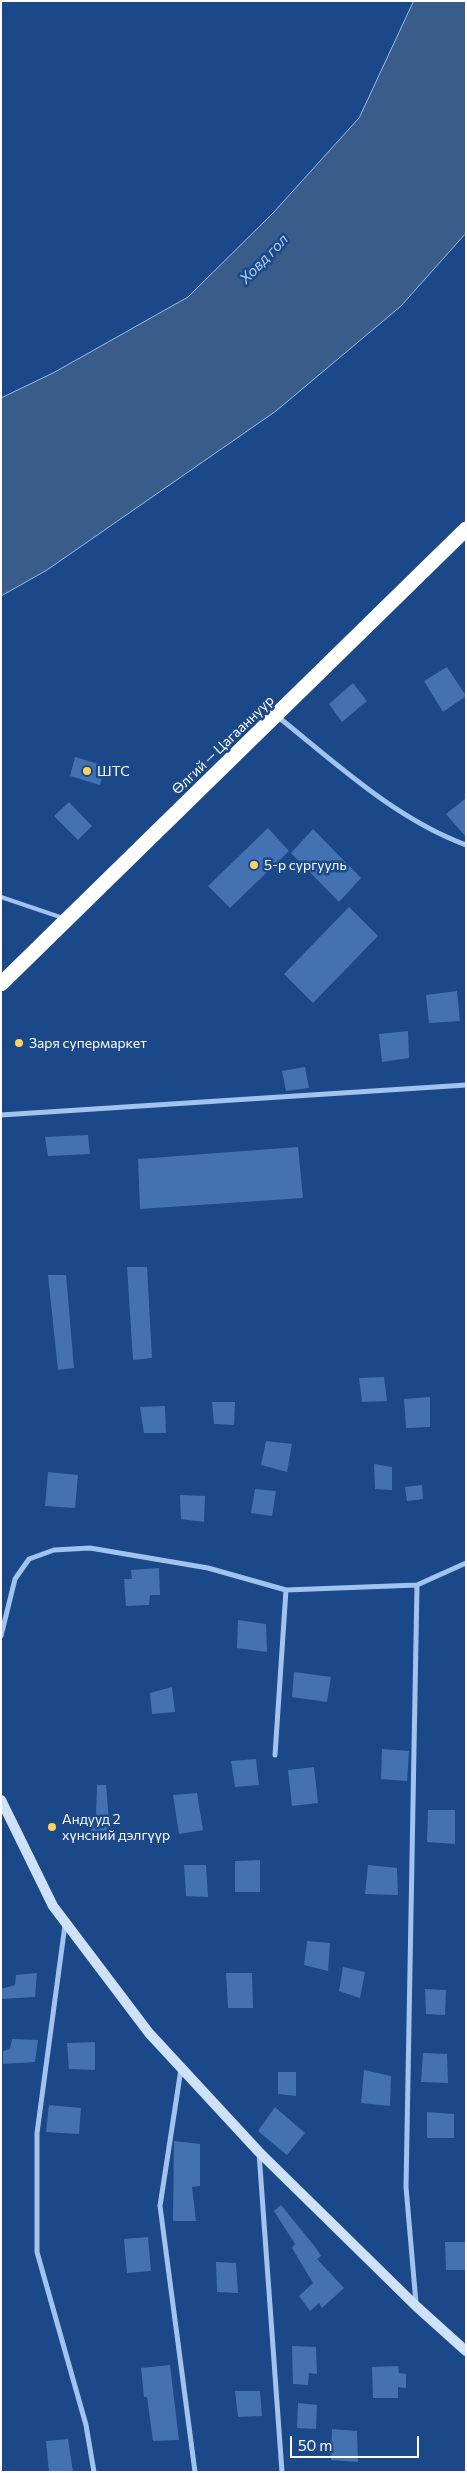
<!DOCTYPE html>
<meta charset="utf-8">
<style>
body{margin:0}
#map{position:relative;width:467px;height:2473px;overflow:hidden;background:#1a4888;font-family:Commissioner,sans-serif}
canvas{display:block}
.frame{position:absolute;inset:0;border:2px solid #fff;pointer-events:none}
.scale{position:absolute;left:290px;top:2436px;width:129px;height:22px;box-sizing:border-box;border:2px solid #fff;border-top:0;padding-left:6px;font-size:15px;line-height:18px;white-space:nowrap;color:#fff;-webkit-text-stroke:4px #1a4888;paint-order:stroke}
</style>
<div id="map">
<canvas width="467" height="2473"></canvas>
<div class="frame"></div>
<div class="scale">50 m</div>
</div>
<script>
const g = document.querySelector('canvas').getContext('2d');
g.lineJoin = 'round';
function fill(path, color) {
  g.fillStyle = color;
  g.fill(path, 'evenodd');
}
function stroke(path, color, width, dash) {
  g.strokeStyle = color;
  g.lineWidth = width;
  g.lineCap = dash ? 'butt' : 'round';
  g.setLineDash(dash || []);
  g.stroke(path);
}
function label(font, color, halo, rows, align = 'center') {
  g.font = font + ' Commissioner,sans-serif';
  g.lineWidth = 5;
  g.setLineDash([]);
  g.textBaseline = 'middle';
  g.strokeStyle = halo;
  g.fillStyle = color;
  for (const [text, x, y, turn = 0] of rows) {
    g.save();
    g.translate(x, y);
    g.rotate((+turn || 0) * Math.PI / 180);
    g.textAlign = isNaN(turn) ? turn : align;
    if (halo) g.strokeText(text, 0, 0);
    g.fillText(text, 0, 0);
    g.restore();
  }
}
const water = new Path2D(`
 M414 1H466V233L401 306 276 411 47 570 1 596V398L53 373 188 297 273 213 359 118Z`);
fill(water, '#3a5c8b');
stroke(water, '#95bdef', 1);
fill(new Path2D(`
 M447 667 466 696 443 712 424 681Z
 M353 683 367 701 342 722 329 704Z
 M75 757 105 766 100 785 70 776Z
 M466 798V837L446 814Z
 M69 802 92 826 78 840 54 816Z
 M268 828 289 851 230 908 208 886Z
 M313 829 361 878 339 902 291 853Z
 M349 907 378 936 313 1003 284 974Z
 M457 991 460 1021 429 1023 426 995Z
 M408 1031 409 1058 382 1062 379 1034Z
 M305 1067 309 1088 286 1091 282 1071Z
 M88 1135 90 1154 48 1156 45 1137Z
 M298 1147 303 1198 140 1209 138 1159Z
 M127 1267H147L152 1358 133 1360Z
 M48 1275H66L74 1368 58 1370Z
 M384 1377 387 1401 362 1402 359 1378Z
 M430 1397V1427L406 1428 404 1399Z
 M212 1402H235L234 1425 214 1424Z
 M165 1406 166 1433H144L140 1407Z
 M266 1441 292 1444 287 1472 261 1465Z
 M374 1464 392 1467V1490L375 1489Z
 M48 1472 78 1475 75 1508 45 1506Z
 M422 1485 423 1499 407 1501 405 1487Z
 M255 1489 276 1491 272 1516 251 1513Z
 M180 1495 205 1496 204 1522 181 1519Z
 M159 1568 160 1595H150L149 1605 126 1606 124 1579H132L131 1570Z
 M238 1620 266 1624 267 1652 237 1648Z
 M294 1672 331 1677 327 1702 292 1697Z
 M172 1687 175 1712 152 1714 150 1693Z
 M382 1749 409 1751 407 1781 381 1779Z
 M256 1759 259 1785 235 1787 231 1761Z
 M314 1767 318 1803 292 1806 288 1770Z
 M97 1785H106L110 1833 91 1832 90 1818 96 1817Z
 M197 1793 203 1830 179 1834 173 1795Z
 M428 1810H455V1844L427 1842Z
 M260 1860V1892H235V1861Z
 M184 1865H206L208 1897 186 1896Z
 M368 1865 397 1868 398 1895 365 1894Z
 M307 1941 330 1943 328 1971 304 1965Z
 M343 1967 365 1972 360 1998 339 1991Z
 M37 1973 35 1997 1 1999V1989L15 1985 16 1975Z
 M226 1973H252L253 2008H228Z
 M425 1989 446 1990 445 2015 426 2014Z
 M12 2039 38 2040 35 2062 3 2064V2051L10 2049Z
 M95 2042V2070L69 2069 67 2043Z
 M423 2053 447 2054 448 2083 421 2082Z
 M364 2070 391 2076 390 2106 361 2103Z
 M278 2072H296V2096L278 2094Z
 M49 2105 81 2108 79 2134 46 2132Z
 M275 2107 305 2133 287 2155 258 2131Z
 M427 2112 454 2114V2138H427Z
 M174 2141 200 2144V2186L192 2187 196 2221H173Z
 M281 2205 316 2248 321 2256 317 2259 344 2288 322 2308 319 2303 310 2311 299 2296 313 2283 292 2248 295 2244 274 2211Z
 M148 2237 151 2271 127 2273 124 2239Z
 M445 2242H466V2270H446Z
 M216 2262 236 2263 238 2293 217 2292Z
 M292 2346 316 2347 317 2374 309 2373 308 2385 293 2384Z
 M170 2365 179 2440 153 2441 147 2397H144L141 2368Z
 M398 2366 399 2373 406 2374V2388L398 2387V2398H373L372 2367Z
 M235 2391H260L262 2416 238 2417Z
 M298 2403 317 2405 316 2429 297 2428Z
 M332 2429 357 2431 358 2462 331 2460Z
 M68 2439 73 2472H49L46 2441Z`), '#4372b2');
stroke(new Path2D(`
 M1 897 63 918`), '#a2c3ed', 4);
stroke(new Path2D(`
 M277 716C337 764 394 818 466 845
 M1 1115 466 1085
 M1 1636 15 1579 29 1559 54 1550 90 1548 208 1568 286 1590 417 1585 466 1563
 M275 1755 286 1590
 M65 1925 37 2133V2252L86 2425 94 2472
 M181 2069 160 2206 195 2472
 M259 2153 282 2472
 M416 2303 406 2187 417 1585`), '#a2c3ed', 5);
stroke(new Path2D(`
 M1 1800 53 1906 149 2033 259 2152 416 2306 466 2351`), '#cfe1f9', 10);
stroke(new Path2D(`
 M1 984 466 529`), '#fff', 15);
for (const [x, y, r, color] of [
 [87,771,5,"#ffd35e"],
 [254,865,5,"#ffd35e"],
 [19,1043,5,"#ffd35e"],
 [52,1827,5,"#ffd35e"]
]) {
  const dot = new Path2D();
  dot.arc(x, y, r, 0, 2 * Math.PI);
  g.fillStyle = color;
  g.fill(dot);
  stroke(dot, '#1a4888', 2);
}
label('14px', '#fff', '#1a4888', [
 ["Өлгий — Цагааннуур",223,745,-44]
]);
label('14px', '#fff', '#1a4888', [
 ["ШТС",97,771],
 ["5-р сургууль",264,865],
 ["Заря супермаркет",29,1043],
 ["Андууд 2",62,1819],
 ["хүнсний дэлгүүр",62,1835]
], 'left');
label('italic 15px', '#aecdf4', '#1a4888', [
 ["Ховд гол",264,259,-46]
]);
</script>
